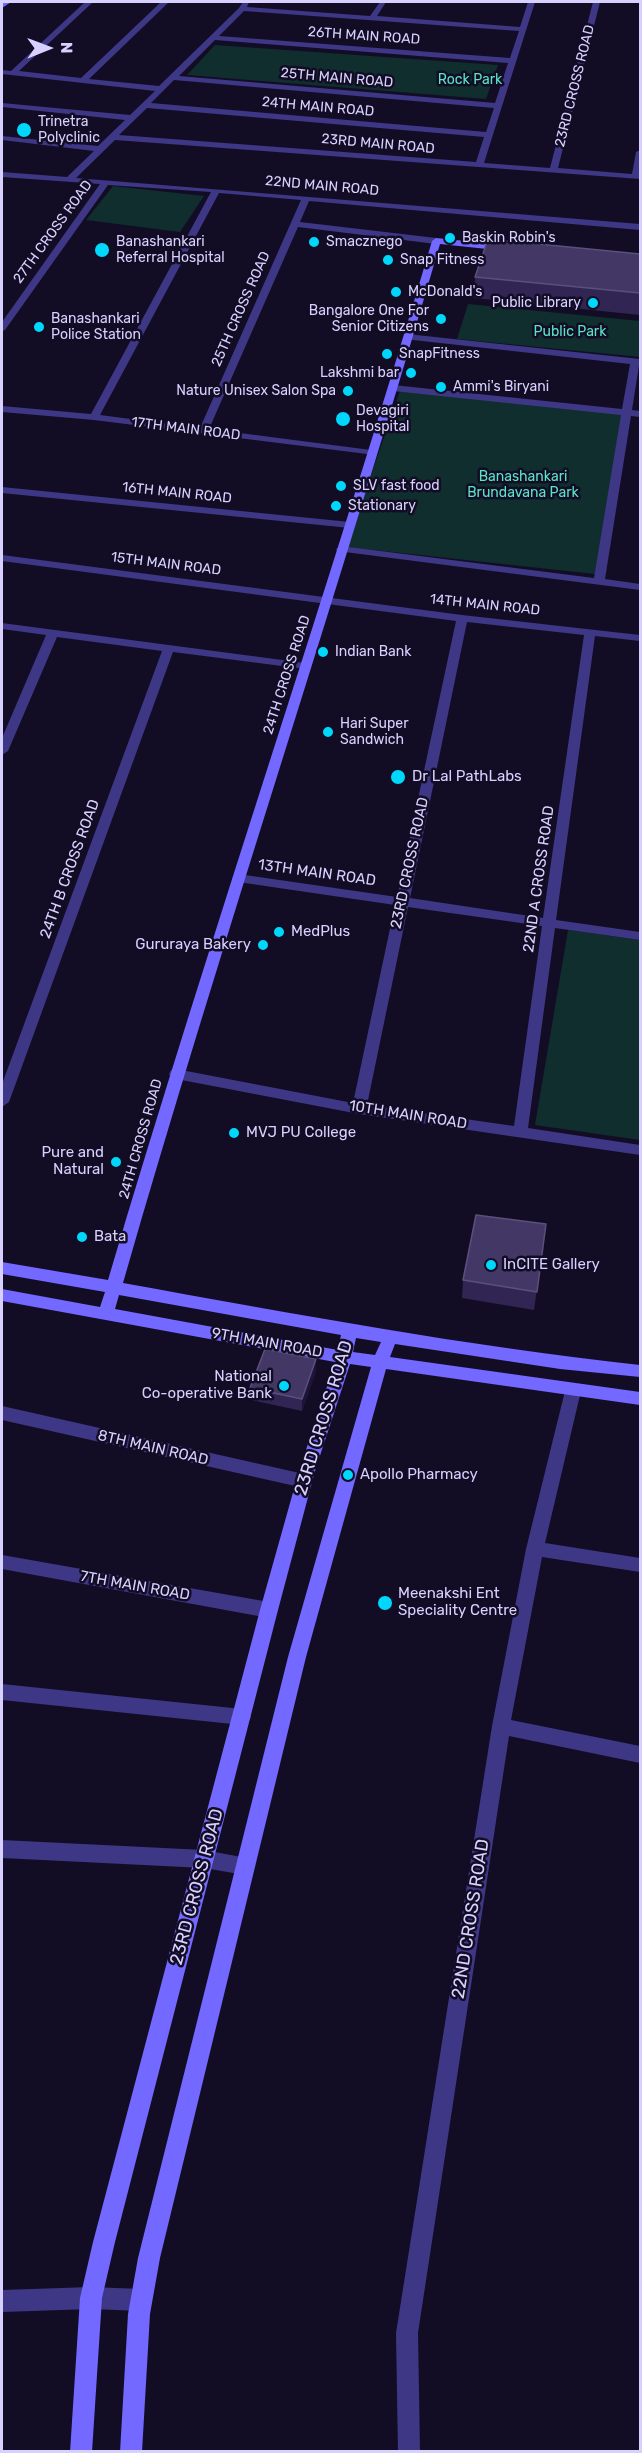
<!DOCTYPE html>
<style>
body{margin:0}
#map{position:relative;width:642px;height:2453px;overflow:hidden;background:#120d24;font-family:Rubik,sans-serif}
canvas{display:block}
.frame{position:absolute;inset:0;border:3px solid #d8d1ff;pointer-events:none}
.north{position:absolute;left:18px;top:18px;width:60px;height:60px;-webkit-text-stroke:4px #120d24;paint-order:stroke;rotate:89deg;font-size:16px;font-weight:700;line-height:24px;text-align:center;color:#d8d1ff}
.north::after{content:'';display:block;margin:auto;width:21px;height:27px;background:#d8d1ff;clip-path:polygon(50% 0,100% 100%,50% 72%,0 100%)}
</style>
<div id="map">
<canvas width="642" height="2453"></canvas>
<div class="frame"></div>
<div class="north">N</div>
</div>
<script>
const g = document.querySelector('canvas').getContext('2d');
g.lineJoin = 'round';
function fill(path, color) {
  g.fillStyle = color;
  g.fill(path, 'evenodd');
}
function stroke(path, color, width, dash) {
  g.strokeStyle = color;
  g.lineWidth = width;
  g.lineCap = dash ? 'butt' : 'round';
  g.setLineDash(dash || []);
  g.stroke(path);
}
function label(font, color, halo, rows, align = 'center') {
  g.font = font + ' Rubik,sans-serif';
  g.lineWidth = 5;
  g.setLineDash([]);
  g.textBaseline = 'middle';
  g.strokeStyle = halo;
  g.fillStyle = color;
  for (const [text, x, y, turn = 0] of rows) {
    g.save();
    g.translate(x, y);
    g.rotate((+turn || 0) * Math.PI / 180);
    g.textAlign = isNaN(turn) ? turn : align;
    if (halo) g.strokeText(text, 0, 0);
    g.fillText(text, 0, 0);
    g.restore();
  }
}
fill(new Path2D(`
 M215 45 498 65 486 99 187 75Z
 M113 186 204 196 180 232 86 220Z
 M468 304 640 321V357L457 339Z
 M400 391 626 413 595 574 346 547Z
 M568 930 640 940V1140L535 1125Z`), '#102e2e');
fill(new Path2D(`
 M85 2H93L19 71 81 78 161 2H169L89 79 159 86 239 8 243 2H249L247 7 370 16 380 2H386L377 16 520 27 528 2H535L484 163 550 168 593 2H600L558 168 632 174 636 152 640 150V179L115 140 76 178 640 224V230L309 201 300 222 436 238 440 241 436 244 298 227 209 429 371 450 375 451V455L94 420 2 412V406L91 414 211 192 108 185 5 330 2 331V322L100 184 2 177V172L67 177 94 151 2 140V136L98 146 125 120 2 107V103L130 115 155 91 2 74V70L11 71ZM244 11 519 31 510 58 219 36ZM215 40 508 63 495 103 179 76ZM174 80 494 108 486 132 151 103ZM147 108 484 137 476 162 119 135ZM219 193 301 200 200 428 100 415Z
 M407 334 640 359 632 410 640 411V417L631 416 605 579 640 584V590L337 551 336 549 341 546 594 578 621 415 393 391 388 388 393 385 622 409 630 364 404 339V335Z
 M2 487 350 522 355 525 350 528 2 493Z
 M2 555 462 615 640 635V641L595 636 556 920 640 932V940L555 928 528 1128 640 1145V1155L359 1114 171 1078 169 1074 171 1070 176 1069 353 1103 395 905 238 882 232 878 238 874 397 897 456 621 2 561ZM467 622 584 635 543 918 410 898ZM408 907 542 926 514 1126 367 1105Z
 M2 623 305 663 311 666 305 669 173 652 9 1102 2 1107V1084L162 651 57 637 8 751 2 755V738L46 635 2 629Z
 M573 1384 579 1386 581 1391 545 1543 640 1558V1572L542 1557 511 1720 640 1746V1763L509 1736 418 2333 420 2452H398L396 2333 492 1726 526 1549 565 1391 567 1386Z
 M2 1406 304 1474 310 1476 312 1481 310 1486 304 1488 2 1420Z
 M2 1555 269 1602 275 1605 278 1610 275 1615 269 1618 2 1569Z
 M2 1684 242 1709 248 1711 251 1717 248 1723 242 1725 2 1700Z
 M2 1840 204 1850 252 1859 254 1866 252 1873 245 1875 204 1868 2 1858Z
 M91 2287 141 2289 149 2292 152 2300 149 2308 141 2311 91 2309 2 2312V2290Z`), '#3e3785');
fill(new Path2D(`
 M3 2H11L2 8Z
 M436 238 506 245 510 248 506 251 440 244C339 592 223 935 123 1283 295 1314 466 1346 640 1365V1377L560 1369 395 1344 390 1357 640 1392V1405L386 1369 306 1657 160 2258 150 2314 142 2452H120L128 2314 138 2258 288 1657 371 1367 350 1364 315 1471 278 1610 115 2242 102 2298 92 2452H70L80 2298 93 2242 260 1610 299 1471 335 1362 2 1301V1289L100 1307 105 1292 2 1274V1262L108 1280C211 932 329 589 432 241ZM119 1295 341 1335 338 1350 115 1309ZM356 1338 381 1342 375 1355 353 1352Z`), '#7368ff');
fill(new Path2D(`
 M640 254V315L474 298 475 277Z
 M546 1224 534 1310 462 1298 463 1280Z
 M316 1359V1371L302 1411 251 1400 250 1388Z`), '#312653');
fill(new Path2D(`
 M316 1359V1371L302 1411V1399Z`), '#1d1438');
const building = new Path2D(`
 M488 239 640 254V293L475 277Z
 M476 1215 546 1224 537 1292 463 1280Z
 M265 1349 316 1359 302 1399 250 1388Z`);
fill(building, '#433865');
stroke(building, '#5a507e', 1.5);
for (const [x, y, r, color] of [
 [24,130,8,"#00d7fc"],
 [450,238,6,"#00d7fc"],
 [314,242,6,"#00d7fc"],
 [102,250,8,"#00d7fc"],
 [388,260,6,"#00d7fc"],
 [396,292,6,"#00d7fc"],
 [593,303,6,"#00d7fc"],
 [441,319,6,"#00d7fc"],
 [39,327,6,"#00d7fc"],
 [387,354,6,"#00d7fc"],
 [411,373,6,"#00d7fc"],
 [441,387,6,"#00d7fc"],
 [348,391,6,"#00d7fc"],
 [343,419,8,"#00d7fc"],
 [341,486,6,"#00d7fc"],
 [336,506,6,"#00d7fc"],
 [323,652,6,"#00d7fc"],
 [328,732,6,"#00d7fc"],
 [398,777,8,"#00d7fc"],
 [279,932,6,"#00d7fc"],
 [263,945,6,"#00d7fc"],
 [234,1133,6,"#00d7fc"],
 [116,1162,6,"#00d7fc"],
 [82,1237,6,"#00d7fc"],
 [491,1265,6,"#00d7fc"],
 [284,1386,6,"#00d7fc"],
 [348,1475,6,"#00d7fc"],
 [385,1603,8,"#00d7fc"]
]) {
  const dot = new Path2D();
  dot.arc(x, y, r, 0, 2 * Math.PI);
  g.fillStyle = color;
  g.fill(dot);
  stroke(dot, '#120d24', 2);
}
label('14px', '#d8d1ff', '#120d24', [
 ["26TH MAIN ROAD",364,36,4],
 ["25TH MAIN ROAD",337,78,5],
 ["23RD CROSS ROAD",575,86,-76],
 ["24TH MAIN ROAD",318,107,5],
 ["23RD MAIN ROAD",378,144,5],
 ["22ND MAIN ROAD",322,186,5],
 ["27TH CROSS ROAD",53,232,-54],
 ["25TH CROSS ROAD",241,309,-66],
 ["17TH MAIN ROAD",186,429,7],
 ["16TH MAIN ROAD",177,493,6],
 ["15TH MAIN ROAD",166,564,7],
 ["14TH MAIN ROAD",485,605,6],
 ["24TH CROSS ROAD",287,675,-72],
 ["24TH CROSS ROAD",141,1139,-74]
]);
label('14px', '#59e3c7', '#120d24', [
 ["Rock Park",470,80],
 ["Public Park",570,332],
 ["Banashankari",523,477],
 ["Brundavana Park",523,493]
]);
label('14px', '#d8d1ff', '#120d24', [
 ["Trinetra",38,122],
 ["Polyclinic",38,138],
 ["Baskin Robin's",462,238],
 ["Banashankari",116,242],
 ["Referral Hospital",116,258],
 ["Smacznego",326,242],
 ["Snap Fitness",400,260],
 ["McDonald's",408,292],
 ["Public Library",581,303,"right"],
 ["Bangalore One For",429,311,"right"],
 ["Senior Citizens",429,327,"right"],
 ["Banashankari",51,319],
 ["Police Station",51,335],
 ["SnapFitness",399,354],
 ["Lakshmi bar",399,373,"right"],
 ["Ammi's Biryani",453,387],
 ["Nature Unisex Salon Spa",336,391,"right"],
 ["Devagiri",356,411],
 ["Hospital",356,427],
 ["SLV fast food",353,486],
 ["Stationary",348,506],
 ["Indian Bank",335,652],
 ["Hari Super",340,724],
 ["Sandwich",340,740]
], 'left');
label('15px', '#d8d1ff', '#120d24', [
 ["Dr Lal PathLabs",412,777],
 ["MedPlus",291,932],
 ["Gururaya Bakery",251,945,"right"],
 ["MVJ PU College",246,1133],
 ["Pure and",104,1153,"right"],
 ["Natural",104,1170,"right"],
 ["Bata",94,1237],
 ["InCITE Gallery",503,1265],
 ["National",272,1377,"right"],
 ["Co-operative Bank",272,1394,"right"],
 ["Apollo Pharmacy",360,1475],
 ["Meenakshi Ent",398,1594],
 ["Speciality Centre",398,1611]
], 'left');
label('15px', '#d8d1ff', '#120d24', [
 ["23RD CROSS ROAD",410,863,-78],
 ["24TH B CROSS ROAD",70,869,-70],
 ["13TH MAIN ROAD",317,873,8],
 ["22ND A CROSS ROAD",539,879,-82],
 ["10TH MAIN ROAD",408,1115,9],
 ["9TH MAIN ROAD",267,1343,10],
 ["8TH MAIN ROAD",153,1448,13],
 ["7TH MAIN ROAD",135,1586,10]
]);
label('18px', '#d8d1ff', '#120d24', [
 ["23RD CROSS ROAD",324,1418,-73],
 ["23RD CROSS ROAD",197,1887,-75],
 ["22ND CROSS ROAD",471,1919,-81]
]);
</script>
